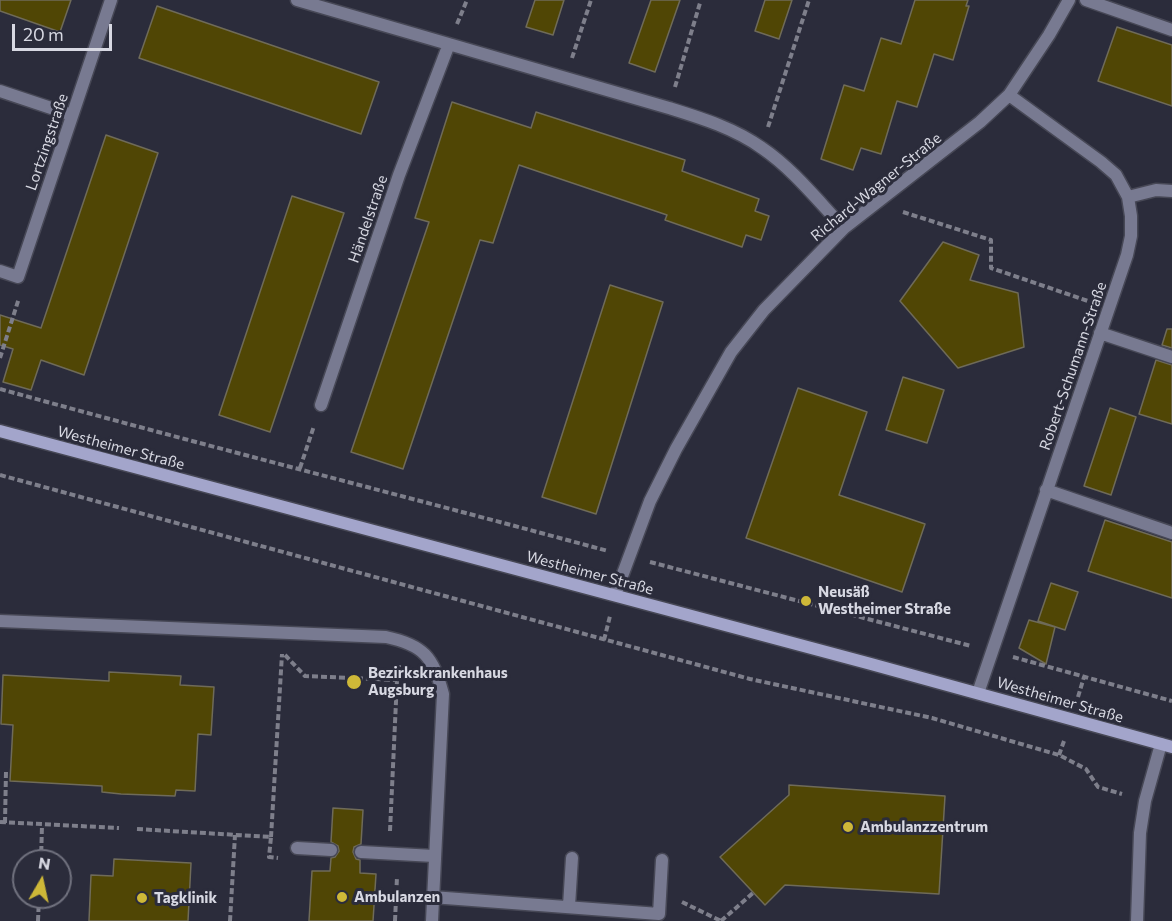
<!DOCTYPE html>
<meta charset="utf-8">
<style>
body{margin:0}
#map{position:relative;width:1172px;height:921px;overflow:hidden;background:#2b2c3b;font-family:Commissioner,sans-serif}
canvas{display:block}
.north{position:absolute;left:12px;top:849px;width:60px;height:60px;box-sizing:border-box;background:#2b2c3b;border:2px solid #70717e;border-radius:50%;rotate:9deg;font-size:16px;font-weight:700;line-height:24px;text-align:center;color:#d7d8e2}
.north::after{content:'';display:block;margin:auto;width:21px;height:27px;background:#ceb838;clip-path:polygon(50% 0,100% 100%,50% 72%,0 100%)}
.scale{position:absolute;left:12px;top:24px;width:100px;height:27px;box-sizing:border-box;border:3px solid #d7d8e2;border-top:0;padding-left:8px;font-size:18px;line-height:21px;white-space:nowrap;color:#d7d8e2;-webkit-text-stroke:4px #2b2c3b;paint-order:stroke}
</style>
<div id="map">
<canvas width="1172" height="921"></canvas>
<div class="north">N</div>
<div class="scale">20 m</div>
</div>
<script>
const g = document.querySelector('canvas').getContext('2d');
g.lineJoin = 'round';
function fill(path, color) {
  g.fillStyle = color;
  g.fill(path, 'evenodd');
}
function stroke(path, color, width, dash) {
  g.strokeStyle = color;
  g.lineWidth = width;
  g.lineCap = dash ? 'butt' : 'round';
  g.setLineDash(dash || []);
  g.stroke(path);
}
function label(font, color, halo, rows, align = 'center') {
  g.font = font + ' Commissioner,sans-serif';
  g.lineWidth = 6;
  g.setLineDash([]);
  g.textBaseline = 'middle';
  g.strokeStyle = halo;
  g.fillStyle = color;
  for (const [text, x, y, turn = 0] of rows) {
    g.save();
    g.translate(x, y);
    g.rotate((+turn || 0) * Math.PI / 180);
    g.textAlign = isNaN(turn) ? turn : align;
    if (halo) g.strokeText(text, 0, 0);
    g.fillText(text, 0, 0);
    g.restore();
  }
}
const building = new Path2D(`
 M0 0H71L60 32 0 11Z
 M535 0H564L553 35 526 27Z
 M651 0H680L655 72 629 63Z
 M765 0H792L779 39 755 31Z
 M915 0H968L966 6H969L953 60 934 54 917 107 897 101 881 154 861 148 853 170 821 159 844 85 864 91 881 38 901 44Z
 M157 6 379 82 361 134 139 58Z
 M1117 27 1172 45V106L1098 81Z
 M452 102 531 128 536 112 685 160 682 171 759 199 755 211 769 216 761 240 746 235 742 247 665 220 667 215 519 165 493 243 480 240 403 469 351 452 429 222 415 218Z
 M106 135 158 153 84 375 41 360 31 390 3 382 13 349 0 345V315L41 328Z
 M292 196 344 213 270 432 219 415Z
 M943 242 979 255 970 280 1018 293 1024 347 958 368 900 301Z
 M610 285 663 302 596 514 542 497Z
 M1167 329H1172V348L1162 345Z
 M1156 360 1172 365V424L1139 414Z
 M903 377 944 390 927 443 886 430Z
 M798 388 867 412 839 495 925 524 902 592 746 538Z
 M1110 408 1136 417 1111 495 1084 486Z
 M1105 520 1172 542V598L1088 571Z
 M1051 583 1078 592 1065 630 1038 621Z
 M1029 620 1055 627 1046 664 1019 648Z
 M109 672 181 676 180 685 214 687 211 735 198 734 195 791 176 790 175 796 121 794 102 792V786L10 781 13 725 1 724 3 675 109 681Z
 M789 785 945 796 939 894 785 885 765 905 720 857 789 795Z
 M333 808 363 810 361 844 354 847 353 852 356 859 360 860V873L376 874 373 921H309L312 871H330L331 858 335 857 339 851 338 846 331 842Z
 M114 859 191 863 188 921H89L91 875 113 876Z`);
fill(building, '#504605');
stroke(building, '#6f6b59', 1.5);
const lane = new Path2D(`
 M0 621 386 637C424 645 433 657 443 694L432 921
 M297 848 331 850
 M361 852 434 856
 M432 897 659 914 662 860
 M569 906 572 858`);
const street = new Path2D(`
 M297 0 669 108C701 118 734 128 762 148 793 169 818 201 844 228
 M1086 0 1172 30
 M0 91 72 115
 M1128 197 1156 190 1172 191
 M0 271 18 277 111 0
 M1100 333 1172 357
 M321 405 399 175 449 44
 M1046 490 1172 533
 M615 595 650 501 676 449 731 352 764 310 844 228 980 122 1009 95 1049 35 1069 0
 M978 693 1127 255 1131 236V216L1128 197 1116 175 1101 162 1009 95
 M1137 921 1140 833 1145 801 1161 744`);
const secondary = new Path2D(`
 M0 431 871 664 1172 747`);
stroke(lane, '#474856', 15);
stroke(street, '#474856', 15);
stroke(secondary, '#474856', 15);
stroke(new Path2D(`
 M457 24 467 0
 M572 58 591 0
 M675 87 700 3
 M768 127 809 0
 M903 212 991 240V268L1088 301
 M0 358 19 298
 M0 389C202 445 405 496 608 551
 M300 468 314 426
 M0 475 750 679 932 718 1059 755 1086 769 1098 787 1122 794
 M650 562 971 646
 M604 640 610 616
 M285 655 305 676 397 680
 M1013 657 1172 701
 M1078 697 1084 677
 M1059 755 1064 741
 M0 822 119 828
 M5 823 6 771
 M137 829 271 837 269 857 278 858
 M390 831 397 680 399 665
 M271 837 282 654
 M41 861 42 825
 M682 902 721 921
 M38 921 39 897
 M230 921 235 835
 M395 921 397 877
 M721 921 753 893`), '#7e7f8b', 4, [6, 3]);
stroke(lane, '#787a91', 12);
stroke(street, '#787a91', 12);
stroke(secondary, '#a3a5cb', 12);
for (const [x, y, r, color] of [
 [806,601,6,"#ceb838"],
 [354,682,8,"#ceb838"],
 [848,827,6,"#ceb838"],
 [342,897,6,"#ceb838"],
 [142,898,6,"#ceb838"]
]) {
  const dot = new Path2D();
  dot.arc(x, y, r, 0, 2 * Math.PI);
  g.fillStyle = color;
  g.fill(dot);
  stroke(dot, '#2b2c3b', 2);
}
label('15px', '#d7d8e2', '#2b2c3b', [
 ["Lortzingstraße",47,142,-71],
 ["Richard-Wagner-Straße",876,187,-39],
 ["Händelstraße",368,219,-71],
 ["Robert-Schumann-Straße",1073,366,-71],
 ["Westheimer Straße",121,448,15],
 ["Westheimer Straße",590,573,15],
 ["Westheimer Straße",1060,700,16]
]);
label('bold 15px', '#d7d8e2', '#2b2c3b', [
 ["Neusäß",818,592],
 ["Westheimer Straße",818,609],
 ["Bezirkskrankenhaus",368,673],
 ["Augsburg",368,690],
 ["Ambulanzzentrum",860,827],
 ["Ambulanzen",354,897],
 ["Tagklinik",154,898]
], 'left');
</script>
